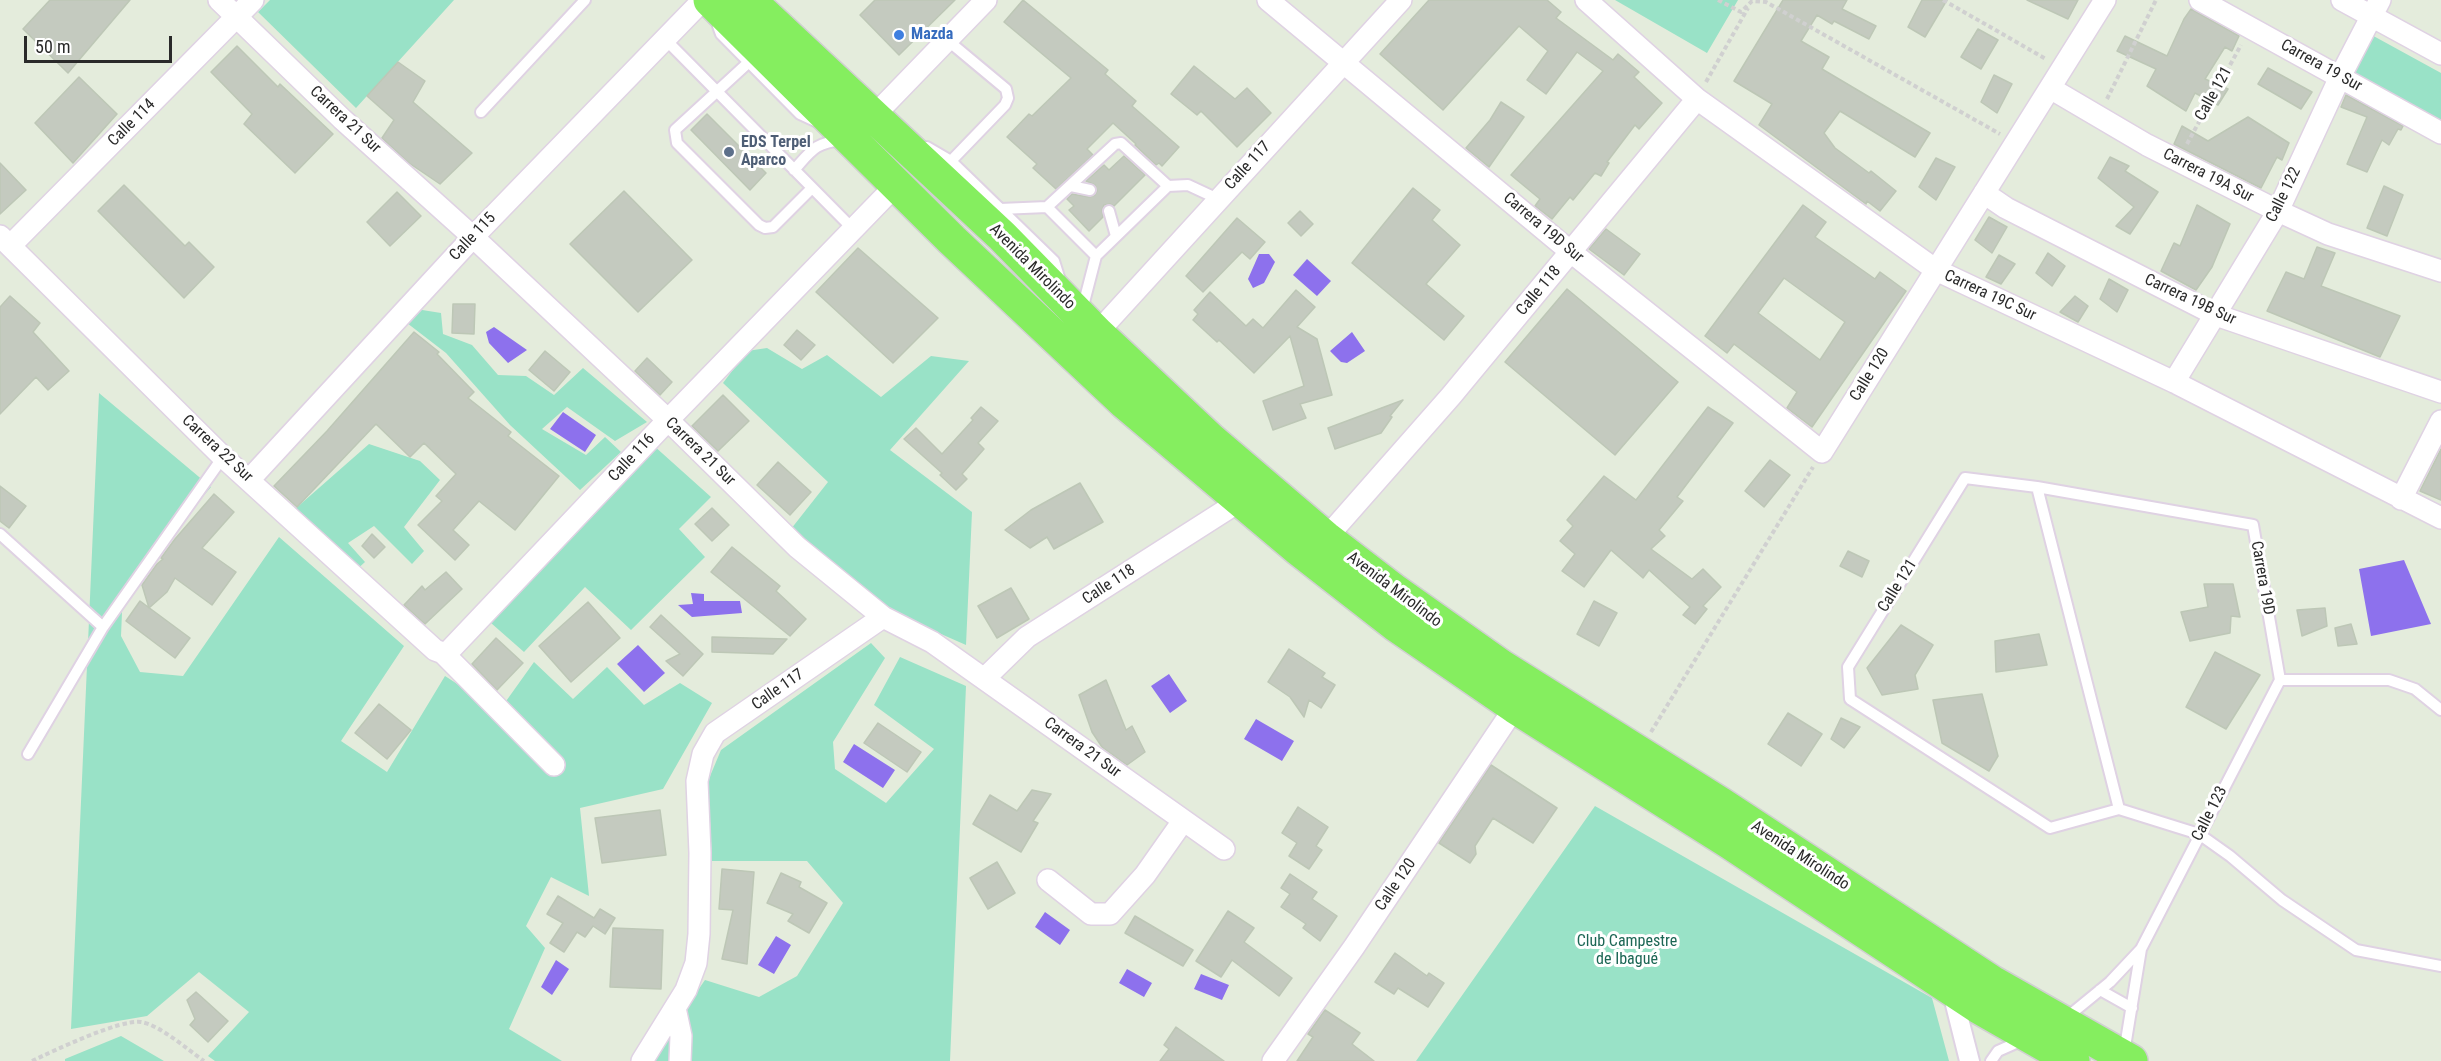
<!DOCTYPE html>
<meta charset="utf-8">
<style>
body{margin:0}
#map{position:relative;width:2441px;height:1061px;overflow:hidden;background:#e4ecdc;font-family:"Roboto Condensed",sans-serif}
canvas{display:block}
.scale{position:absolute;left:24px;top:36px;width:148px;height:27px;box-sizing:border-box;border:3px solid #2a2a2a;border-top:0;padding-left:8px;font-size:18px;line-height:21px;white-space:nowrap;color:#2a2a2a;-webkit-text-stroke:4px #fff;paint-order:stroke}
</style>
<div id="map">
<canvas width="2441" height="1061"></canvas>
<div class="scale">50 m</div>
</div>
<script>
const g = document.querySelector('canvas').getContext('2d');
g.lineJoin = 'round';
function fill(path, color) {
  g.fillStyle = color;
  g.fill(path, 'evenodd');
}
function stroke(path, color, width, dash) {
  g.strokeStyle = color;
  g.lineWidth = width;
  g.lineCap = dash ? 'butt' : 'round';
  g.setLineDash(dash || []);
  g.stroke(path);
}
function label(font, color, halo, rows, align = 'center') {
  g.font = font + ' "Roboto Condensed",sans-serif';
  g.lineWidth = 6;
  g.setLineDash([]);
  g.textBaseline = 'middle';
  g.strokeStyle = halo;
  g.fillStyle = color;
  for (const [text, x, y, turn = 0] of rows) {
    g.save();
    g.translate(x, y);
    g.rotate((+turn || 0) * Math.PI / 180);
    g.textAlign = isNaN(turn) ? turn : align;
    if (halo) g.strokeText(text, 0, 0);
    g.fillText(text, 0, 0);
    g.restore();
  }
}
fill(new Path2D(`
 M270 0H454L356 108 258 12Z
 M1615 0H1738L1707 53Z
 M2368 33 2441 73V124L2345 71Z
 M416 309 441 313 443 334 472 345 498 375 526 376 554 395 583 368 647 422 615 441 567 407 542 429 586 455 605 437 621 452 580 490 510 425 446 353 407 323Z
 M767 348 802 369 827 355 881 397 931 356 969 361 890 450 972 512 966 645 891 612 791 529 828 482 723 383 747 351Z
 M99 393 211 487 123 589 121 636 140 672 183 676 279 537 404 646 341 741 387 772 445 676 499 711 534 662 573 699 607 667 644 705 680 683 712 703 663 789 580 808 589 896 551 877 526 926 545 948 509 1029 562 1061H215L208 1056 249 1012 199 972 147 1016 71 1029Z
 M369 444 420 461 440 480 404 527 424 551 412 564 374 526 348 543 365 562 354 572 295 509Z
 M653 445 711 497 679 529 705 557 631 630 585 587 524 652 491 623Z
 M871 643 885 658 833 742 835 769 886 803 934 749 874 705 900 657 966 686 950 1061H649L705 980 759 997 797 976 843 903 807 861H712L708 781 721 750Z
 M1595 806 1932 998 1949 1061H1416Z
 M121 1036 164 1061H65V1059Z`), '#99e2c7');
fill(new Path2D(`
 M1259 254H1269L1275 262 1264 283 1253 288 1248 279Z
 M1307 259 1331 281 1317 296 1293 275Z
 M494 327 527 350 508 363 489 343 486 332Z
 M1352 332 1365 351 1347 363 1341 362 1330 351Z
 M563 412 596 435 585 452 550 429Z
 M2404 560 2431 624 2371 636 2359 569Z
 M691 593 704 594V601H740L742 613 692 617 678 605 693 604Z
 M638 645 665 673 644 692 617 664Z
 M1169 674 1187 701 1170 713 1151 686Z
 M1256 719 1294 741 1282 761 1244 739Z
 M854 744 895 770 883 788 843 762Z
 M1045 912 1070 930 1060 945 1035 927Z
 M776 936 791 945 774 974 758 965Z
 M556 960 569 969 552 995 541 987Z
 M1127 969 1152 983 1144 997 1119 983Z
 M1201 974 1229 985 1222 1000 1194 989Z`), '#8d71ed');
const building = new Path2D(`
 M50 0H130L68 73 23 29Z
 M875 0H955L899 55 860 15Z
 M1023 0 1108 70 1105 74 1136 101 1132 106 1179 147 1162 166 1159 163 1156 165 1135 145 1136 144 1113 123 1087 149 1093 155 1056 189 1033 168 1037 164 1007 137 1029 114 1032 116 1071 78 1004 22Z
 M1429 0H1547L1561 12 1556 18 1613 60 1618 54 1639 72 1634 77 1662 103 1639 129 1635 125 1607 162 1609 163 1601 176 1595 173 1573 200 1570 197 1552 219 1535 206 1540 199 1511 175 1603 71 1577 52 1546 94 1527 80 1548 51 1519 26 1443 110 1380 54Z
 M1783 0H1847L1842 9 1876 26 1869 39 1834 21 1832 24 1817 15 1801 41 1829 57 1822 69 1930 133 1915 157 1840 111 1824 133 1835 148 1869 173 1871 171 1896 191 1880 211 1867 201 1866 204 1759 125 1772 104 1734 81Z
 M1922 0H1947L1925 37 1908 27Z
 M2027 0H2078L2068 19Z
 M2191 9 2239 36 2232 51 2225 47 2205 79 2228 89 2218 105 2195 93 2186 111 2147 86 2156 69 2117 51 2125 36 2167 56 2184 19Z
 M1978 29 1998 40 1981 69 1961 57Z
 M237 46 278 87 280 84 333 134 295 173 244 124 252 114 211 72Z
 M398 62 425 81 413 102 472 153 440 184 409 163 382 138 394 120 367 96Z
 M1194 66 1235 99 1247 88 1271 113 1237 147 1201 111 1197 115 1171 94Z
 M2268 68 2312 92 2301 109 2258 84Z
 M1994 75 2012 84 1997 113 1981 102Z
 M79 77 117 114 73 163 35 123Z
 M2346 95 2403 126 2401 130 2398 129 2389 145 2382 140 2367 172 2347 164 2367 117 2341 107Z
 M1501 102 1524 117 1489 167 1466 148 1490 120Z
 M707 114 766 173 750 190 691 130Z
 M2248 117 2289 143 2282 160 2277 157 2261 188 2174 144 2182 126 2208 141Z
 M1124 156 1145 175 1114 206 1110 204 1104 205 1102 210 1103 217 1089 231 1069 210 1074 206 1067 199 1072 194 1089 197 1095 195 1097 191 1095 185 1086 181 1104 165 1109 170Z
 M2110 157 2129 166 2125 171 2158 192 2130 234 2116 226 2134 207 2098 178Z
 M1936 158 1955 167 1936 200 1919 187Z
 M0 163 26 190 0 214Z
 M124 185 185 246 189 242 214 267 184 298 98 211Z
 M2384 186 2403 195 2387 236 2367 228Z
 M1413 188 1440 210 1432 220 1460 245 1426 284 1464 316 1444 340 1352 263Z
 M624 191 692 260 638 312 570 244Z
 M397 192 421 216 390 246 367 222Z
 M1803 205 1826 222 1815 237 1875 279 1880 272 1906 291 1812 427 1787 408 1797 392 1734 344 1727 353 1705 336ZM1784 278 1845 322 1820 360 1758 313Z
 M2197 205 2230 224 2212 267 2196 290 2161 271 2174 243 2180 246Z
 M1300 211 1313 224 1301 236 1288 223Z
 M1989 217 2007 227 1992 253 1975 240Z
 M1237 218 1265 242 1250 259 1242 252 1203 292 1186 276Z
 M1606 229 1640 254 1624 275 1589 249Z
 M2317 247 2335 253 2321 286 2400 316 2380 357 2267 311 2286 272 2304 279Z
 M858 248 938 318 893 363 816 292Z
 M2048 253 2065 266 2052 286 2036 273Z
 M1999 255 2015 264 2001 284 1986 277Z
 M2109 279 2128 290 2117 312 2100 299Z
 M1567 289 1678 382 1615 455 1505 362Z
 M1296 290 1315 307 1297 327 1317 339 1332 395 1300 404 1306 418 1273 430 1263 401 1304 386 1290 336 1254 373 1219 340 1217 342 1193 320 1198 314 1194 310 1210 292 1246 326 1253 319 1263 328Z
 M10 296 40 323 33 332 69 371 48 390 36 377 0 414V307Z
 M2075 296 2088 306 2078 322 2060 312Z
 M453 304H475L474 334 452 333Z
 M797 330 815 345 801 360 784 345Z
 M414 332 439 352 437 354 474 392 468 398 511 432 508 436 559 476 515 530 479 501 453 530 469 545 455 560 418 525 442 501 436 496 456 474 424 443 410 457 376 424 297 507 274 486 327 431Z
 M545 351 570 372 554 391 529 370Z
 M647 358 672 382 660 395 635 371Z
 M723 395 749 421 718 451 692 426Z
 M1403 400 1390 416 1392 417 1381 433 1335 449 1328 428Z
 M981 407 998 421 978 443 984 449 962 474 967 479 956 490 940 475 942 473 904 439 916 428 942 454 973 420 971 418Z
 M1708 407 1733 423 1677 497 1683 501 1659 530 1665 536 1651 549 1692 579 1703 569 1721 587 1703 606 1707 609 1695 624 1683 615 1690 607 1649 570 1643 578 1611 550 1584 587 1562 571 1575 554 1560 541 1573 526 1567 520 1604 476 1636 500Z
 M2441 449V500L2420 491Z
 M1770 460 1790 475 1764 507 1745 491Z
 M778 462 811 492 790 515 757 485Z
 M1080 483 1103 522 1054 549 1047 537 1030 548 1005 530 1031 510Z
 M0 486 26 506 9 528 0 521Z
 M214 494 234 512 202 548 236 572 212 605 175 578 167 592 149 608 142 585 157 564 163 559 161 558 175 539Z
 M712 508 729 525 712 541 695 524Z
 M372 534 385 547 374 558 362 546Z
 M732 547 780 586 776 591 806 619 790 636 711 572Z
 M1848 551 1869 561 1862 577 1840 566Z
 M446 572 462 589 425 624 404 605 422 586 425 590Z
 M2204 584H2233L2240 617 2231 616 2230 633 2190 641 2181 612 2208 607Z
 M1011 588 1029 619 997 638 978 606Z
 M140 601 190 638 175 658 126 621Z
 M1594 601 1617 613 1599 646 1577 634Z
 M588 602 620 638 571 682 539 646Z
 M2325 608 2327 626 2302 636 2297 610Z
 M661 615 703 654 683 676 666 661 680 654 650 627Z
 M2351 624 2357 644 2338 646 2335 628Z
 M1901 625 1933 645 1915 675 1918 689 1882 695 1867 668Z
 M2039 634 2047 665 1996 672 1995 641Z
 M712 637 787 639 773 654 712 652Z
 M496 638 523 663 497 690 472 664Z
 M1289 649 1325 673 1322 677 1335 685 1321 708 1309 700 1304 717 1290 697 1268 682Z
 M2215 652 2260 675 2226 729 2186 707Z
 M1106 680 1126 730 1132 726 1145 752 1127 765 1102 747 1092 732 1079 695Z
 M1982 694 1998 756 1989 771 1942 743 1933 700Z
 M379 704 411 730 387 759 355 733Z
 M1788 713 1822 734 1801 766 1768 744Z
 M1841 718 1860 727 1844 748 1831 739Z
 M878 723 921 752 907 772 864 743Z
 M1491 765 1557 808 1533 843 1493 818 1475 846 1476 854 1470 863 1439 843Z
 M1032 790 1051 794 1033 821 1038 823 1021 852 973 824 990 795 1017 811Z
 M1298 807 1328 827 1316 846 1322 850 1309 869 1289 856 1297 843 1282 833Z
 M660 810 666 855 602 863 595 818Z
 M997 862 1015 893 988 909 970 878Z
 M722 869 754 872 747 964 722 959 733 910 719 909Z
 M781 873 801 882 799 887 827 903 809 933 788 921 793 914 767 903Z
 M1290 874 1317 892 1312 899 1337 916 1320 941 1303 928 1306 924 1281 907 1290 894 1281 888Z
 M558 896 594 918 600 909 615 918 605 934 593 926 585 937 577 932 564 952 550 943 563 923 547 914Z
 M1228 911 1254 928 1244 942 1292 978 1279 996 1232 960 1221 977 1196 961Z
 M1135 916 1193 950 1183 966 1125 933Z
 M613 928 663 930 661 989 610 987Z
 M1395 953 1427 976 1429 973 1444 983 1428 1007 1398 988 1394 994 1375 982Z
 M196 992 228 1021 208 1042 190 1025 195 1019 187 1000Z
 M1325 1010 1360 1033 1352 1044 1374 1061H1297L1313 1037 1308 1034Z
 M1176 1027 1224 1061H1160L1169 1049 1164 1045Z`);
fill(building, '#c4cabf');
stroke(building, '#bdc7b6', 1.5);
const lane = new Path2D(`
 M718 26 721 34 800 114 815 121
 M946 39 1006 89 1008 98 1005 105 951 161
 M666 40 853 229
 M749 62 675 130 677 143 759 225 765 228 773 227 812 188
 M481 112 585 0
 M927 147 951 161 1054 261 1060 280
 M794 170C812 150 815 143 842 140
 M1071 186 1090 190
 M1047 207 1096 256
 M1000 209 1047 207 1115 144 1121 143 1168 186
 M1109 211 1116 236
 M1082 310 1096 256 1168 186 1188 185 1218 199
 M2037 487 2119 809
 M0 534 103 627
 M2280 680 2253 525 2037 487 1965 478 1848 667 1850 699 2050 828 2119 809 2199 834 2230 856 2282 900 2356 950 2441 966
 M2280 680H2389L2415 689 2441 710
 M28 754 103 627 223 457
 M2100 990 2132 1008
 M1949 997 1965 1061
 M1959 1003 1974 1061
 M2066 1018 2110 982 2141 949 2280 680
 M2124 1053 2141 949
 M1991 1061 1998 1051 2025 1039`);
const street = new Path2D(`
 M219 0 342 119 473 237 668 420 797 547 883 617 932 642 1224 849
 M1268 0 1571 252 1822 452 2105 0
 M1586 0 1697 99 1936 270 2174 382 2441 518
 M2200 0 2441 133
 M2342 0 2441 54
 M2050 88 2147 145 2278 211 2328 234 2441 271
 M865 125 986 0
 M1984 193 2006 208 2216 315 2441 392
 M0 236 223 457 435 650 443 653 554 765
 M11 245 253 0
 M1097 333 1401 0
 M2174 382 2278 211 2340 77 2380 0
 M249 480 473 237 703 0
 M2401 499 2441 421
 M1326 538 1451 396 1697 99
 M443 653 449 651 668 420 897 184
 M985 678 1027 637 1240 501
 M1048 880 1091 914H1110L1145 875 1183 821
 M675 1008 681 1036 680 1061
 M642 1061 686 990 696 963 699 934 700 853 697 781 703 754 715 733 883 617
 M1273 1061 1354 947 1515 707`);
const primary = new Path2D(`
 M710 0 952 240 1125 403 1297 548 1397 626 1515 707 1729 842 1980 1008 2073 1061
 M749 0 1002 236 1097 333 1210 439 1326 538 1395 591 1501 666 1721 804 1992 982 2131 1061`);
stroke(lane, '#dfd2e3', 14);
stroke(street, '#dfd2e3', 24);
stroke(primary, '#d0d0d0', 36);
stroke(new Path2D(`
 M1718 0 1741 12 1752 1 1766 2 2000 134
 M1943 0 2046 59
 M1706 82 1748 8
 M2107 99 2156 0
 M2187 144 2241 45
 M1651 732 1813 467
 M32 1061C53 1051 120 1019 141 1022 160 1025 188 1050 204 1061`), '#d0d0d0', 4, [4.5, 3]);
stroke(lane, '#fff', 10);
stroke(street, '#fff', 21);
stroke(primary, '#85ee5f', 33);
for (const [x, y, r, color] of [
 [899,35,6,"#3f7fe0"],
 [729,152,6,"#5c6f8a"]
]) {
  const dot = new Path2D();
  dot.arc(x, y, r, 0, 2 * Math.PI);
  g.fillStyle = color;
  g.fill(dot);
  stroke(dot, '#fff', 2);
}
label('bold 16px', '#366cbe', '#fff', [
 ["Mazda",911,35]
], 'left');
label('16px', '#2a2a2a', '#fff', [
 ["Carrera 19 Sur",2321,66,29],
 ["Calle 121",2214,94,-61],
 ["Carrera 21 Sur",345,120,43],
 ["Calle 114",132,123,-45],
 ["Calle 117",1248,166,-48],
 ["Carrera 19A Sur",2208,176,27],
 ["Calle 122",2284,195,-64],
 ["Carrera 19D Sur",1543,228,40],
 ["Calle 115",473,237,-47],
 ["Avenida Mirolindo",1032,267,45],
 ["Calle 118",1539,291,-50],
 ["Carrera 19C Sur",1990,296,25],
 ["Carrera 19B Sur",2190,300,25],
 ["Calle 120",1870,375,-58],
 ["Carrera 22 Sur",217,449,43],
 ["Carrera 21 Sur",700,452,44],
 ["Calle 116",632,458,-47],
 ["Carrera 19D",2262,578,80],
 ["Calle 118",1109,585,-33],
 ["Calle 121",1898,586,-58],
 ["Avenida Mirolindo",1394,590,37],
 ["Calle 117",778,690,-35],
 ["Carrera 21 Sur",1082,748,36],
 ["Calle 123",2210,814,-63],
 ["Avenida Mirolindo",1800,856,33],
 ["Calle 120",1396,885,-56]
]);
label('bold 16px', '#4e5e75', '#fff', [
 ["EDS Terpel",741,143],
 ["Aparco",741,161]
], 'left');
label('16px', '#1b6654', '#fff', [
 ["Club Campestre",1627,942],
 ["de Ibagué",1627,960]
]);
</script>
